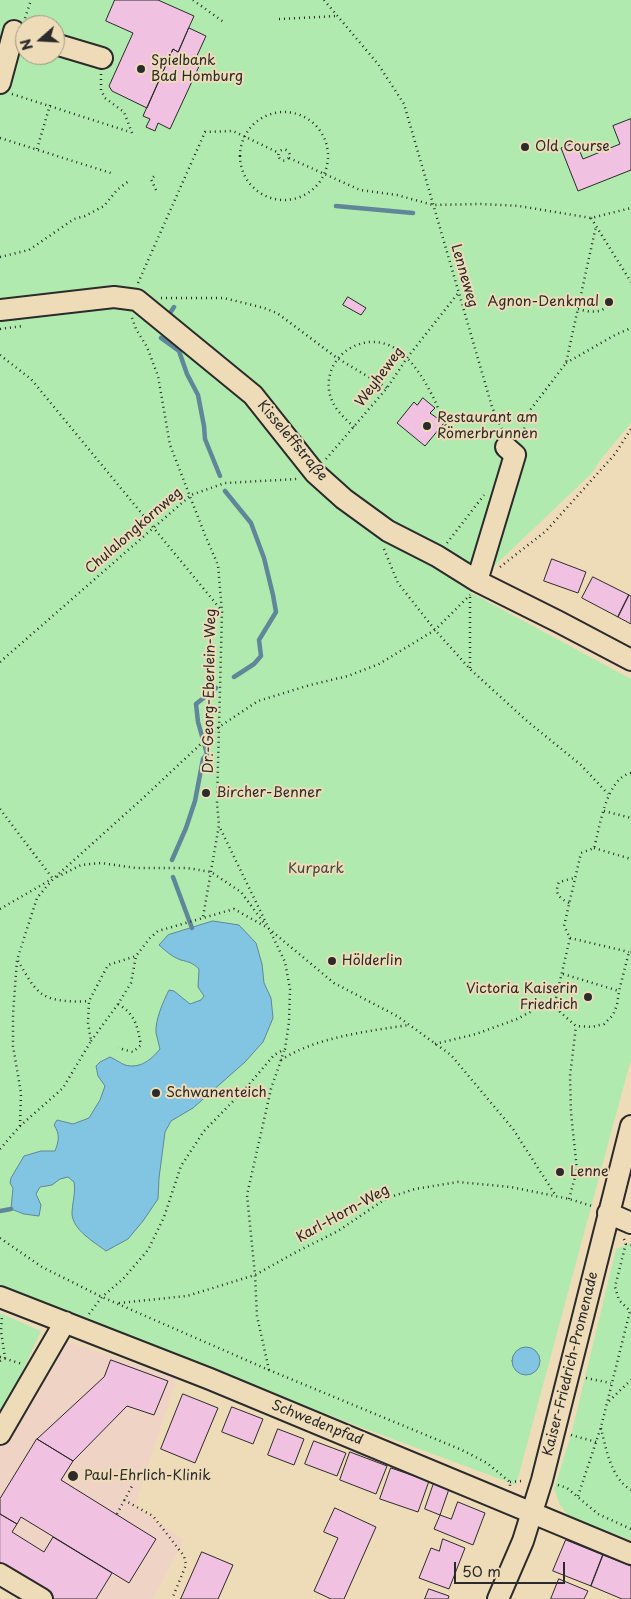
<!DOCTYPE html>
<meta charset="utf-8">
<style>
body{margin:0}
#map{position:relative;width:631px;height:1599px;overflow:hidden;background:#eedcb9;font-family:"Playpen Sans",sans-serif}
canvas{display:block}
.north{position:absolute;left:15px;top:15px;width:50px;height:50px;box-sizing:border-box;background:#eedcb9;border:1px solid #a09580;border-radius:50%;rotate:251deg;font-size:14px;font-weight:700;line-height:20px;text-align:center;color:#2b2b2b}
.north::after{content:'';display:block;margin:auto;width:18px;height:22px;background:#2b2b2b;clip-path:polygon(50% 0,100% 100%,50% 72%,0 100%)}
.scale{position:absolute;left:454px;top:1562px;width:111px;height:22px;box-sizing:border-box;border:2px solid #2b2b2b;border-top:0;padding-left:6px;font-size:15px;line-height:18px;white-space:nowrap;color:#2b2b2b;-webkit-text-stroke:4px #eedcb9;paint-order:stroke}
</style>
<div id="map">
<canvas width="631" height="1599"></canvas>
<div class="north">N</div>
<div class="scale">50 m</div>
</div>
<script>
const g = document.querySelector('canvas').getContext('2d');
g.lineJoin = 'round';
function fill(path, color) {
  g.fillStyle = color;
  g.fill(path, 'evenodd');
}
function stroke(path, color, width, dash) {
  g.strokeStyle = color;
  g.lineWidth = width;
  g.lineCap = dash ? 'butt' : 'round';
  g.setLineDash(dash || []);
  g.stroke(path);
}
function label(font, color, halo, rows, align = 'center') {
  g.font = font + ' "Playpen Sans",sans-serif';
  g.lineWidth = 4;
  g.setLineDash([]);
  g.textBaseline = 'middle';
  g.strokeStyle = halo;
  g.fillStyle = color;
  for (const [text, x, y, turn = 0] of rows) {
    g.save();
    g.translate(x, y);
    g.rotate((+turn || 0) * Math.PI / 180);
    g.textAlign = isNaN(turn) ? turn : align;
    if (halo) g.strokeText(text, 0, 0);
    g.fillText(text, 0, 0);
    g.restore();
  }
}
fill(new Path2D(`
 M60 1339 177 1378 135 1506 184 1540 153 1599H26L0 1583V1446Z`), '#efd4c5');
fill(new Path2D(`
 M0 0H631V423L602 458 591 474 468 591 631 679V1059L516 1485 60 1315 0 1291ZM25 25H55V55H25Z
 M631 1243V1540L569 1517 559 1503 554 1489 571 1435 616 1249Z
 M0 1313 41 1331 0 1420Z`), '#b0eaaf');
const water = new Path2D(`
 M213 921 239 925 256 943 262 964 264 983 271 998 273 1018 263 1042 245 1062 193 1108 171 1121 165 1132 159 1178 158 1199 143 1221 128 1239 106 1251C94 1242 73 1230 72 1214 72 1203 76 1193 74 1182L68 1177 60 1179 52 1185 40 1187 36 1194 41 1205 39 1216 24 1214 11 1209 13 1188 10 1183 11 1178 24 1156 41 1151H55C59 1141 60 1134 54 1125L57 1120 73 1124 89 1118 100 1100 105 1086 98 1076 96 1066 100 1062 110 1057C115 1059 120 1063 125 1065 140 1069 151 1060 160 1049 159 1044 157 1038 156 1033 155 1020 163 1002 169 990L174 991 190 1004 201 1000 204 996 198 987 199 969C193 963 189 962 181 960 172 957 166 951 159 945L168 935Z
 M512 1361a14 14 0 1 1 28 0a14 14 0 1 1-28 0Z`);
fill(water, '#82c5e3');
stroke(water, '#5f8799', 1);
stroke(new Path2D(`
 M336 206 413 213
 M168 316 174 307
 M161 338 179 351 187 374 198 395 204 426 205 439 220 476
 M225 491 251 523 264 558 273 595 276 612 259 640 261 656 254 664 234 677
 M172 860 186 828 195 801 203 759 207 754 198 722 196 704 216 688
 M173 877 192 928
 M0 1211 11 1209`), '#5f8799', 4.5);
const building = new Path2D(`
 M115 0H158L194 16 178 52 173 49 147 108 112 91 109 86 133 33 106 21Z
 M189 28 206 36 195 60 201 62 170 129 158 123 155 131 146 127 150 119 143 116 173 49 178 52Z
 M631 119V170L578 191 561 148 576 142 583 159 620 144 613 126Z
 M348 297 366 308 361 315 343 305Z
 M423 398 435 408 430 413 444 423 425 446 397 423 414 402 417 405Z
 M552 559 586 572 578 593 544 581Z
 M593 577 629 595 618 617 582 598Z
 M629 595 631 596V624L618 617Z
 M111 1360 168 1381 154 1415 127 1406 73 1461 37 1439 104 1377Z
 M183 1394 218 1408 195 1463 161 1449Z
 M232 1407 263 1419 253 1444 222 1432Z
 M278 1429 304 1439 294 1465 268 1455Z
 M37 1439 73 1461 61 1480 156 1539 129 1583 21 1517 17 1524 0 1514V1499Z
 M314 1441 346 1453 337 1476 305 1464Z
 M350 1452 387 1466 376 1494 340 1480Z
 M391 1468 429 1481 418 1512 380 1499Z
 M434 1483 449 1489 440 1515 425 1509Z
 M458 1502 485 1513 473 1545 434 1529 440 1515 451 1519Z
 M335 1508 376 1527 344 1599H331L314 1591 338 1538 324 1532Z
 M0 1514 17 1524 12 1532 44 1552 53 1537 112 1573 96 1599H51L0 1568Z
 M443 1539 465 1548 449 1589 419 1578 431 1548 439 1551Z
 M566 1540 603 1555 591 1586 553 1571Z
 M202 1552 233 1565 218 1599H181Z
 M603 1555 631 1566V1599H622L591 1586Z
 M559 1579 588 1591 584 1599H551Z
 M429 1589 449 1596 448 1599H425Z`);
fill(building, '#f1c1e2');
stroke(building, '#2b2b2b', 1);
const minor = new Path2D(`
 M55 44 102 58
 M0 83 14 31
 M0 310 114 297 137 300 253 395 315 473 344 499 388 531 437 556 477 581 559 622 631 660
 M477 581 515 455 506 447
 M608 1213 631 1223
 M0 1297 210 1379 631 1554
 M0 1434 65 1322
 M0 1574 42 1599
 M498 1599 523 1541 542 1480 631 1126`);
stroke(minor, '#2b2b2b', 24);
stroke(new Path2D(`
 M193 0 225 23
 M324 0 378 64 404 104 492 407 503 431
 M25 18 31 0
 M279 19 337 16
 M101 74V90L105 98 124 112 132 133
 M12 94 127 131
 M240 156a44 44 0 1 1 88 0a44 44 0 1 1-88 0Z
 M0 138 114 174
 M37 149 50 105
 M278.5 155a5.5 5.5 0 1 1 11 0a5.5 5.5 0 1 1-11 0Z
 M289 158 360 190 397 195 433 205 481 204 519 206 591 218 631 208
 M156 190 151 179 157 174
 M591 218 631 282
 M0 257 29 250 74 219 85 216 104 206 117 190 130 180
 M138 283 205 132 233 131 279 153
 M161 298H224L264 308 277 313 337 358 387 388
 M578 309C589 312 604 315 609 302
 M132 318 136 329 147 347 158 376 170 445 205 535 218 565 222 612 219 727 217 803 219 825 203 917
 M0 329 23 326
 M0 355 31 379 222 611
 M566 363 615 335 631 328
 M354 427C343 417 331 406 329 390 325 356 361 332 391 346 416 358 435 398 444 423L449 430
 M521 438 531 409 566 363 596 226
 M326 459 387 388 407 358 459 292
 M447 543 484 495
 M384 549 398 583 435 630 470 669 527 721 581 765 608 794
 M500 567 546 531 615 454 631 429
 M0 662 191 495 225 483 297 479
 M470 668V596
 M631 773C606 778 600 827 594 848L581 853 564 926 570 938 556 998 560 1012 576 1026 592 1027 604 1024 613 1015 617 1005 619 991 629 952H631
 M0 809 53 879
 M604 811 631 818
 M594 848 631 859
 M57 877 81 865 101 863 136 868H187L211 872 241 892 264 923
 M569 903C559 898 554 893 559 882L574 878
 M0 909 52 879
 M570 938 629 952
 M18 961C25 972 32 987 42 994 54 1002 75 1002 89 1001
 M563 974 619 991
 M118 1004C136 1015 137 1026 141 1045L133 1052 118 1048
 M91 1041 118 1004 131 983 136 956
 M435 1044 476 1034 517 1019 556 998
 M281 1060C316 1037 369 1031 409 1025
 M20 1126 21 1093 13 1046V1014L17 960 37 898 53 879 142 799 219 727 258 701 310 685 348 676 379 664 435 630 470 595
 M0 1149 20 1126 63 1088 91 1041 88 1023 89 1001 108 965 136 956 150 938 158 931 234 909 268 928 334 983 397 1016 451 1055 513 1129 556 1196
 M569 1199 577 1170 571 1113 570 1076 576 1026
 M0 1238 42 1267 102 1297 269 1370 462 1450 487 1463 510 1482V1486
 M624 1239 626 1244 631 1245
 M119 1303 187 1296 255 1275 298 1251 338 1231 387 1198 415 1189 458 1182 511 1187 569 1199 592 1206
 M89 1314 102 1297 123 1279 148 1250 164 1217 181 1166 204 1131 246 1088 274 1055 285 1049 289 1022 290 989 285 962 219 826
 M0 1357 22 1364
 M0 1361 5 1358 1 1331 2 1315
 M269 1370 257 1316 255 1275 247 1195 271 1089 284 1051
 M586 1378 611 1383
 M609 1401 631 1380
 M601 1428C606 1449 611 1478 631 1490
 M571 1435 596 1442
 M510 1482 522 1481 524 1479
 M558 1485 567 1488 598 1514 631 1529
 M578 1496 601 1427 630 1311 619 1300 615 1287 626 1243
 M124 1500 153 1516 184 1556 186 1565 172 1599
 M117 1514 132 1486`), '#2b2b2b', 2.5, [1, 4]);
stroke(minor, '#eedcb9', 20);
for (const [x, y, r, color] of [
 [141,69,5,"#2b2b2b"],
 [525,147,5,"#2b2b2b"],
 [609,302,5,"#2b2b2b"],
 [427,426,5,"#2b2b2b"],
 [206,793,5,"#2b2b2b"],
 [332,961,5,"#2b2b2b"],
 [588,997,5,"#2b2b2b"],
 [156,1093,5,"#2b2b2b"],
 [560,1172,5,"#2b2b2b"],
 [73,1476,6,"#2b2b2b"]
]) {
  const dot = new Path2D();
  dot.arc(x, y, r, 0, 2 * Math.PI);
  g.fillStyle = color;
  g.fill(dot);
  stroke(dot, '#eedcb9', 2);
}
label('14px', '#2b2b2b', '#eedcb9', [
 ["Spielbank",151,61],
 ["Bad Homburg",151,77],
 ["Old Course",535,147],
 ["Agnon-Denkmal",599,302,"right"],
 ["Restaurant am",437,418],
 ["Römerbrunnen",437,434],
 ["Bircher-Benner",216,793],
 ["Hölderlin",342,961],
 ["Victoria Kaiserin",578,989,"right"],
 ["Friedrich",578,1005,"right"],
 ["Schwanenteich",166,1093],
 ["Lenne",570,1172],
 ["Paul-Ehrlich-Klinik",84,1476]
], 'left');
label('14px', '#2b2b2b', '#eedcb9', [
 ["Lenneweg",464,276,74],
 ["Weyheweg",380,377,-53],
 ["Kisseleffstraße",292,441,50],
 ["Chulalongkornweg",134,531,-41],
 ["Dr.-Georg-Eberlein-Weg",210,691,-89],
 ["Karl-Horn-Weg",343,1214,-29],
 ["Kaiser-Friedrich-Promenade",571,1364,-76],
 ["Schwedenpfad",317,1423,22]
]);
label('14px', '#3f483f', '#eedcb9', [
 ["Kurpark",316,869]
]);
</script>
